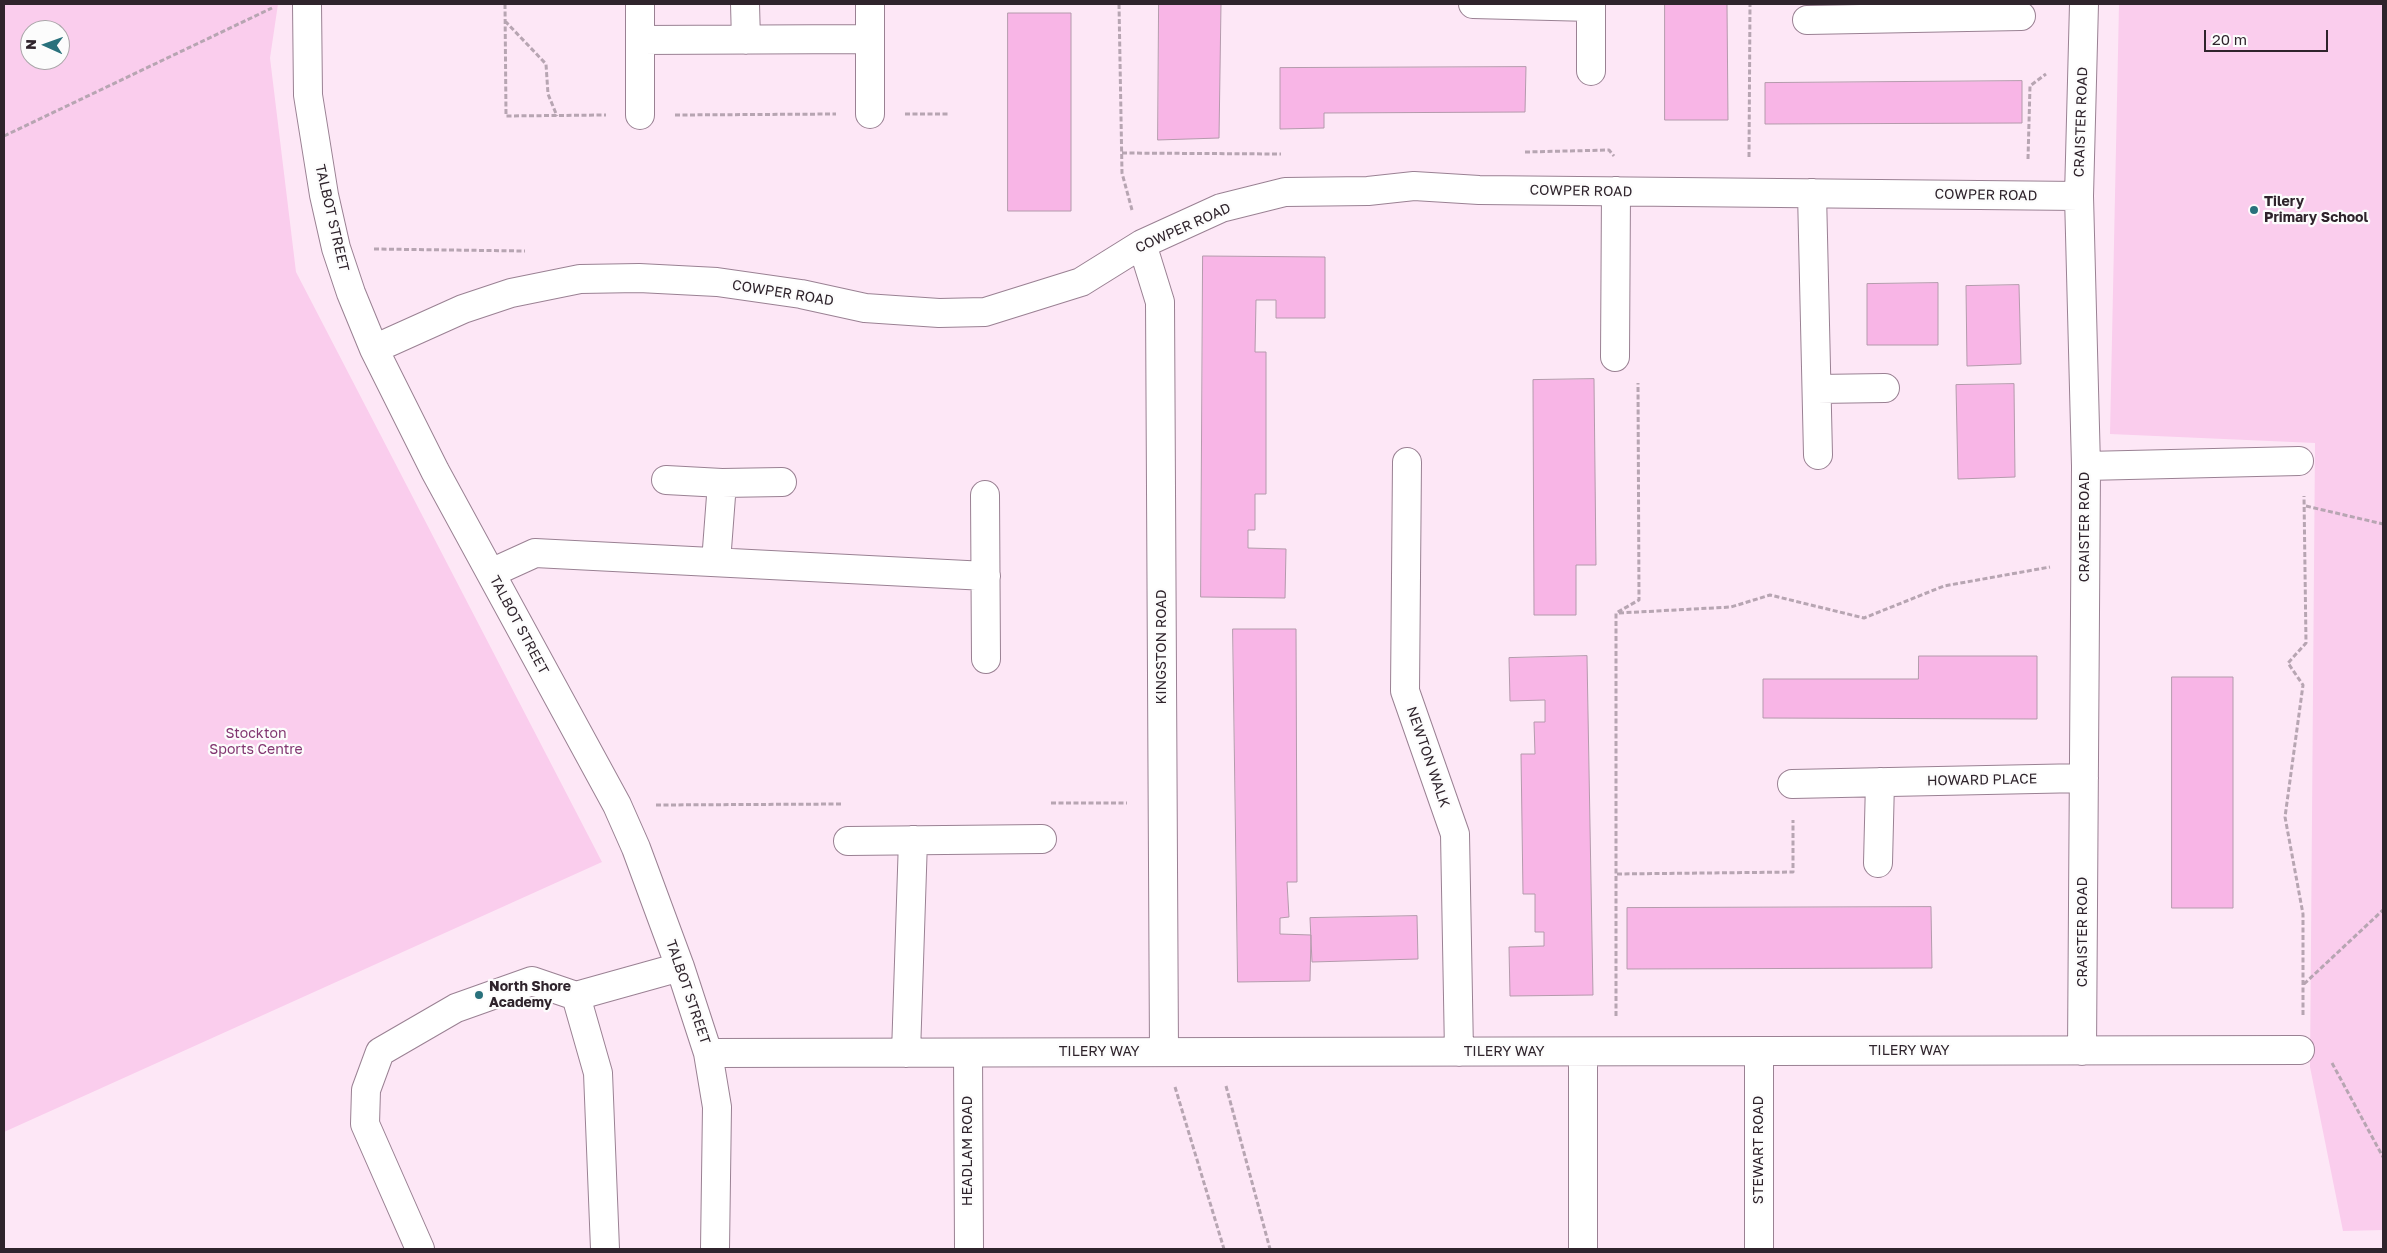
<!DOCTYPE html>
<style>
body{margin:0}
#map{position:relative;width:2387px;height:1253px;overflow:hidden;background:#fde7f6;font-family:"Golos Text",sans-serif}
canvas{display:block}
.frame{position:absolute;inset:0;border:5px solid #2f242c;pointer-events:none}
.north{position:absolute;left:20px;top:20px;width:50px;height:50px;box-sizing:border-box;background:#fcfcfc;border:1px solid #aaa6a9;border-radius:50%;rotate:272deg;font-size:14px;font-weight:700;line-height:20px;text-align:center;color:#2f242c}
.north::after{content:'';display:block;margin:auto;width:18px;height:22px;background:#29717c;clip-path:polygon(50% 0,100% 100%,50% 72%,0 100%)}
.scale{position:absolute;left:2204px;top:30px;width:124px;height:22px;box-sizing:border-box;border:2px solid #2f242c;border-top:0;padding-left:6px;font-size:15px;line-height:18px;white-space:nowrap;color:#2f242c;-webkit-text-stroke:4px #fcfcfc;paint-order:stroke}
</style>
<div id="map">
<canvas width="2387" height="1253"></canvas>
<div class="frame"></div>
<div class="north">N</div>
<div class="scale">20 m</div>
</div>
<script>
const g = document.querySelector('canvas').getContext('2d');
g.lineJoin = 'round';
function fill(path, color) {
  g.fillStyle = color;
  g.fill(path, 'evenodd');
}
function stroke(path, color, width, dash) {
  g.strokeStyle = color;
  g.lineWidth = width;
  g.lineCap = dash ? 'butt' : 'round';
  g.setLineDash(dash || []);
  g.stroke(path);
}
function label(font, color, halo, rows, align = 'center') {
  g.font = font + ' "Golos Text",sans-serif';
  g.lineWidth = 4.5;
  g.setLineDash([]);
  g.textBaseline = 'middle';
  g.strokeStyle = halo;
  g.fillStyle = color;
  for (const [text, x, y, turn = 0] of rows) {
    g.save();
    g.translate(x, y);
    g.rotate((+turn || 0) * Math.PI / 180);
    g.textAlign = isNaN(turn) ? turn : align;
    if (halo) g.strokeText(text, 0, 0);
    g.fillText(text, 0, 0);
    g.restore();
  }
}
fill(new Path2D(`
 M4 4H278L270 58 296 272 602 862 4 1132ZM30 30H60V60H30Z
 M2119 4H2383V1230L2343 1231 2310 1067 2315 443 2110 434Z`), '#facded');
const building = new Path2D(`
 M1159 4H1221L1219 138 1158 140Z
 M1665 4H1727L1728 120H1665Z
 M1008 13H1071V211H1008Z
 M1526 67 1525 112 1324 113V128L1280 129V68Z
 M2022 81V123L1765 124V83Z
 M1203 256 1325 257V318H1276V300H1256L1255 352H1266V494H1255V530H1248V548L1286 549 1285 598 1201 597Z
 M1938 283V345H1867V284Z
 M2019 285 2021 364 1967 366 1966 286Z
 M1594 379 1596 565H1576V615H1534L1533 380Z
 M2014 384 2015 477 1958 479 1956 385Z
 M1233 629H1296L1297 882H1287L1289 917 1280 918V934L1311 935 1310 981 1238 982Z
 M1587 656 1593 995 1510 996 1509 947 1544 946V932H1535V894H1523L1521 754H1535L1534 722H1545V700L1510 701 1509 658Z
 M1919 656H2037V719L1763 718V679H1918Z
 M2172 677H2233V908H2172Z
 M1931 907 1932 968 1627 969V908Z
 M1417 916 1418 959 1312 962 1310 918Z`);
fill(building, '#f8b5e6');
stroke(building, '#b49aac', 1);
const minor = new Path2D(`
 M307 4 308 95 324 195 336 248 351 293 374 349 435 471 617 805 636 848 680 967 708 1053 717 1107 715 1249
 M745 4 746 40
 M870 4V114
 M1473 4 1591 7
 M1807 20 2021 16
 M640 40 870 39
 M1591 71V4
 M640 115V4
 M1812 193 1818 455
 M1142 244 1160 302 1164 1052
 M374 349 463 309 511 293 580 279 639 278 717 282 801 294 865 308 939 313 985 312 1081 282 1142 244 1221 208 1285 192 1368 191 1414 186 1479 190 2079 196
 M1615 357 1616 191
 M1817 389 1885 388
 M1407 462 1405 691 1455 834 1459 1052
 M2086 466 2299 461
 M666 480 722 483 782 482
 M985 495 986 659
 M716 562 722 483
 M491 573 535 553 986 576
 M1792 784 2084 778
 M848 841 1042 839
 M1878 863 1880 782
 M576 996 598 1073 605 1249
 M2082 1051 2086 466 2079 196 2084 4
 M708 1053 2300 1050
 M906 1053 913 840
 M968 1053 969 1249
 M420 1249 365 1124 366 1090 380 1052 456 1008 532 981 576 996 680 967
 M1583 1249V1052
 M1759 1249V1051`);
stroke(minor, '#9a8193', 30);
stroke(new Path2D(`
 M505 4 506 116 606 115
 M1119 4 1122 173 1132 210
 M505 21 546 64 548 94 557 116
 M905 114H949
 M675 115 836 114
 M4 136 272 8
 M1525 152 1609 150 1614 156
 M1122 153 1281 154
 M1749 157 1750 4
 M2028 159 2030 86 2046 74
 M374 249 525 251
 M2306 506 2383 524
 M1619 613 1731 607 1770 595 1864 618 1944 586 2050 567
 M1051 803H1127
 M656 805 842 804
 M1617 874 1793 872V820
 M2304 984 2383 910
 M2303 1015V914L2285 817 2303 685 2288 663 2306 643 2304 496
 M1616 1016V613L1639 600 1638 383
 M2332 1063 2383 1157
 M1226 1086 1270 1249
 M1175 1087 1224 1249`), '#b7a5b2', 3, [5, 2.5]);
stroke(minor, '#fff', 28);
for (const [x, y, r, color] of [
 [2254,210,5,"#29717c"],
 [479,995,5,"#29717c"]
]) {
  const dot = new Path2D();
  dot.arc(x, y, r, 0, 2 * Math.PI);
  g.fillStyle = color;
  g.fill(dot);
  stroke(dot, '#fcfcfc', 2);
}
label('14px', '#2f242c', '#fcfcfc', [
 ["CRAISTER ROAD",2081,122,-88],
 ["COWPER ROAD",1581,191,1],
 ["COWPER ROAD",1986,195,1],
 ["TALBOT STREET",332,218,77],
 ["COWPER ROAD",1183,228,-24],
 ["COWPER ROAD",783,293,9],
 ["CRAISTER ROAD",2085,527,-90],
 ["TALBOT STREET",519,625,62],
 ["KINGSTON ROAD",1162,647,-90],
 ["NEWTON WALK",1428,757,71],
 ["HOWARD PLACE",1982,780,-1],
 ["CRAISTER ROAD",2083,932,-90],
 ["TALBOT STREET",688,992,71],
 ["TILERY WAY",1909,1051],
 ["TILERY WAY",1099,1052],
 ["TILERY WAY",1504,1052],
 ["STEWART ROAD",1759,1150,-90],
 ["HEADLAM ROAD",968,1151,-90]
]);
label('bold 14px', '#2f242c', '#fcfcfc', [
 ["Tilery",2264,202],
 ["Primary School",2264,218],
 ["North Shore",489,987],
 ["Academy",489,1003]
], 'left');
label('14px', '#823671', '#fcfcfc', [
 ["Stockton",256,734],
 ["Sports Centre",256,750]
]);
</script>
